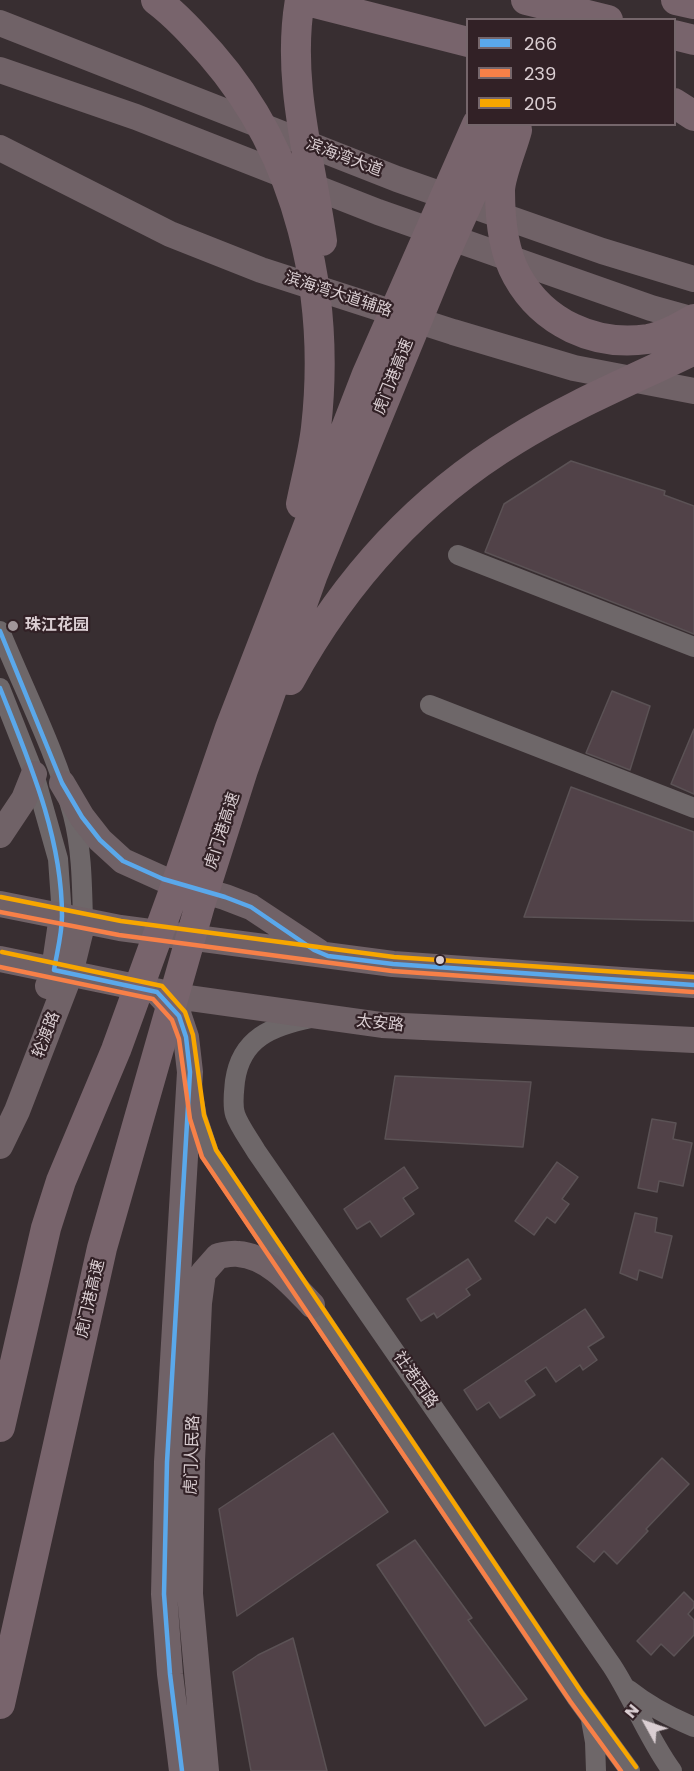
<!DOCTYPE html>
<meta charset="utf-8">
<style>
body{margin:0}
#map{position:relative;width:694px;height:1771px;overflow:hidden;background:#382e31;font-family:Poppins,sans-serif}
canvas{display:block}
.legend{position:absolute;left:466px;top:18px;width:210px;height:108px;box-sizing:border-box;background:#322126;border:2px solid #75666b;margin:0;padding:8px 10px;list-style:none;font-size:18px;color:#daced2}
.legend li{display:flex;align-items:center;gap:12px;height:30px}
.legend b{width:30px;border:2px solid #75666b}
.north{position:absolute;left:616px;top:1693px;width:60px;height:60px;-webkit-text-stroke:4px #322126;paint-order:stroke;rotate:310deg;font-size:16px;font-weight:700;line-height:24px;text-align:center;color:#daced2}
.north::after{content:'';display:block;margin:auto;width:21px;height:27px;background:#daced2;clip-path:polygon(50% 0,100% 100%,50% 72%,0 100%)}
</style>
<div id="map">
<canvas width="694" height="1771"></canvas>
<ul class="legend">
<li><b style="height:8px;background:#5aa8eb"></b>266</li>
<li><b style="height:8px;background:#f78048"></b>239</li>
<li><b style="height:8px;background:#f7a600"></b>205</li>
</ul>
<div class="north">N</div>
</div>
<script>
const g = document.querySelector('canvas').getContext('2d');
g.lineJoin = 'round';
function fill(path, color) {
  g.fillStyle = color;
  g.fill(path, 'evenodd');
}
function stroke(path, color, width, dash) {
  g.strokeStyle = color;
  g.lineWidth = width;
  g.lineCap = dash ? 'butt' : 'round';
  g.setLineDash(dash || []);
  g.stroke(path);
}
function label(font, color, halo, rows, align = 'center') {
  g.font = font + ' Poppins,"Noto Sans SC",sans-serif';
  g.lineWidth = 4.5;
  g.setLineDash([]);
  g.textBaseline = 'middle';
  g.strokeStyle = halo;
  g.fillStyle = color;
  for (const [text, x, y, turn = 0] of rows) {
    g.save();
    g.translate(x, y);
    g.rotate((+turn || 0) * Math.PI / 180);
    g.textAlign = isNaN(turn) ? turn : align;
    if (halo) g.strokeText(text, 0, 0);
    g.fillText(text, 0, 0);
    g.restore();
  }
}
const building = new Path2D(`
 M571 461 665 491 664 495 694 506V634L485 552 504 504Z
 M612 691 650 706 630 770 586 753Z
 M694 729V794L671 784Z
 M571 787 694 832V921L524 917Z
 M395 1076 531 1082 523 1147 385 1139Z
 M652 1119 676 1123 673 1139 692 1143 683 1186 659 1181 657 1192 638 1188Z
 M557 1162 578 1177 562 1199 569 1204 555 1223 547 1217 534 1235 515 1221Z
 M404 1167 418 1188 403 1198 414 1214 381 1237 370 1221 357 1229 344 1209Z
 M635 1213 657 1218 655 1232 672 1236 662 1278 639 1270 637 1280 620 1273Z
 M468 1259 481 1279 466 1289 470 1295 437 1318 434 1313 421 1321 407 1299Z
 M585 1309 604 1337 588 1347 597 1360 583 1370 580 1365 556 1382 546 1367 525 1381 535 1395 500 1418 489 1402 477 1410 464 1390Z
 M333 1433 388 1512 237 1616 219 1509Z
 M662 1458 689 1484 646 1529 648 1531 617 1564 604 1551 594 1562 577 1547Z
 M415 1540 472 1618 468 1620 527 1699 485 1726 377 1565Z
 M684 1592 694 1602V1607L688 1614 694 1620V1635L674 1656 661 1644 651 1655 637 1641Z
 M293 1638 327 1771H251L233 1672 258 1655Z`);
fill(building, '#514248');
stroke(building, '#5b5255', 1.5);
stroke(new Path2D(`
 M458 555 694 647
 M0 631C25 692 56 752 73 815 82 850 82 885 83 921
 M0 688 34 774 58 859 62 916
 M430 705 694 808
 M311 1018C272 1026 241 1038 235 1081 234 1092 232 1104 235 1114 239 1126 249 1139 256 1151L612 1666C634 1700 648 1738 672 1771
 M194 1101 197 1117 209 1153 576 1697 630 1771
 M629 1690C649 1706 670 1717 694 1727
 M591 1720 595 1742 596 1771`), '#6e6769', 20);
stroke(new Path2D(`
 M0 23 397 179 602 251 694 279
 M0 70 136 117 378 212 651 308 694 320
 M0 148 170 234 261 270 453 332 574 368 694 391
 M62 783 82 817 100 840 123 861 163 879 225 897 251 907 319 952
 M0 835 24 799 34 774
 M0 904 120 928 393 964 694 985
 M0 959 189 998 382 1025 694 1040
 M48 986 54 970 62 916
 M157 992 179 1016 186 1037 190 1072 167 1462 164 1594 170 1674 182 1771
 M0 1146 17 1111 70 974 83 921
 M206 1771 190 1594 192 1461 199 1303 203 1273 218 1256C224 1255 232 1253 238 1254 268 1256 292 1284 312 1305`), '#706267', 26);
stroke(new Path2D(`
 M156 0C176 15 194 35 211 54 300 156 331 295 316 428 313 454 306 479 301 504
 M300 0C286 80 311 162 322 241
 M303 0 468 42
 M526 0 608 20
 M676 0 694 4
 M674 35 694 40
 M674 103 694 116
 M517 130C513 146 500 176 500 191 500 219 503 251 517 276 543 323 595 347 648 339 665 336 680 327 694 319
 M290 680C344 581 418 499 515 440 571 405 635 379 694 350
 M0 1427 46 1228 61 1181 116 1050 171 899 230 728 367 374 477 124
 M0 1704 102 1248 200 905 243 770 313 574 440 265 503 124`), '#78646c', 30);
stroke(new Path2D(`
 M0 631 62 783 82 817 100 840 123 861 163 879 225 897 251 907 314 950 328 956 393 964 694 985
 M0 688C29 761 62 836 62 916 62 934 57 952 54 970L157 992 179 1016 186 1037 190 1072 167 1462 164 1594 170 1674 182 1771`), '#5aa8eb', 4.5);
stroke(new Path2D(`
 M0 912 119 935 392 971 693 992
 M0 967 153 999 172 1020 179 1039 190 1119 202 1157 570 1701 621 1771`), '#f78048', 4.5);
stroke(new Path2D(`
 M1 897 121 921 394 957 694 977
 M2 952 162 986 185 1012 193 1035 204 1115 216 1150 582 1693 636 1767`), '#f7a600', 4.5);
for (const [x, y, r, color] of [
 [13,626,6,"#a1969a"],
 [440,960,5,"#daced2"]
]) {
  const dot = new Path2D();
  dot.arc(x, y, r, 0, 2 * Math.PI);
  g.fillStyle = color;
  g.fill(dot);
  stroke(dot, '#322126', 2);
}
label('16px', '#daced2', '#322126', [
 ["滨海湾大道",344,158,21],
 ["滨海湾大道辅路",338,295,18],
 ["虎门港高速",394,377,-68],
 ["虎门港高速",223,831,-72],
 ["太安路",380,1024,6],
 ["轮渡路",47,1035,-69],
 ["虎门港高速",91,1299,-77],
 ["社港西路",415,1380,55],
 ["虎门人民路",193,1455,-88]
]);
label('bold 16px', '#daced2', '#322126', [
 ["珠江花园",25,626]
], 'left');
</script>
